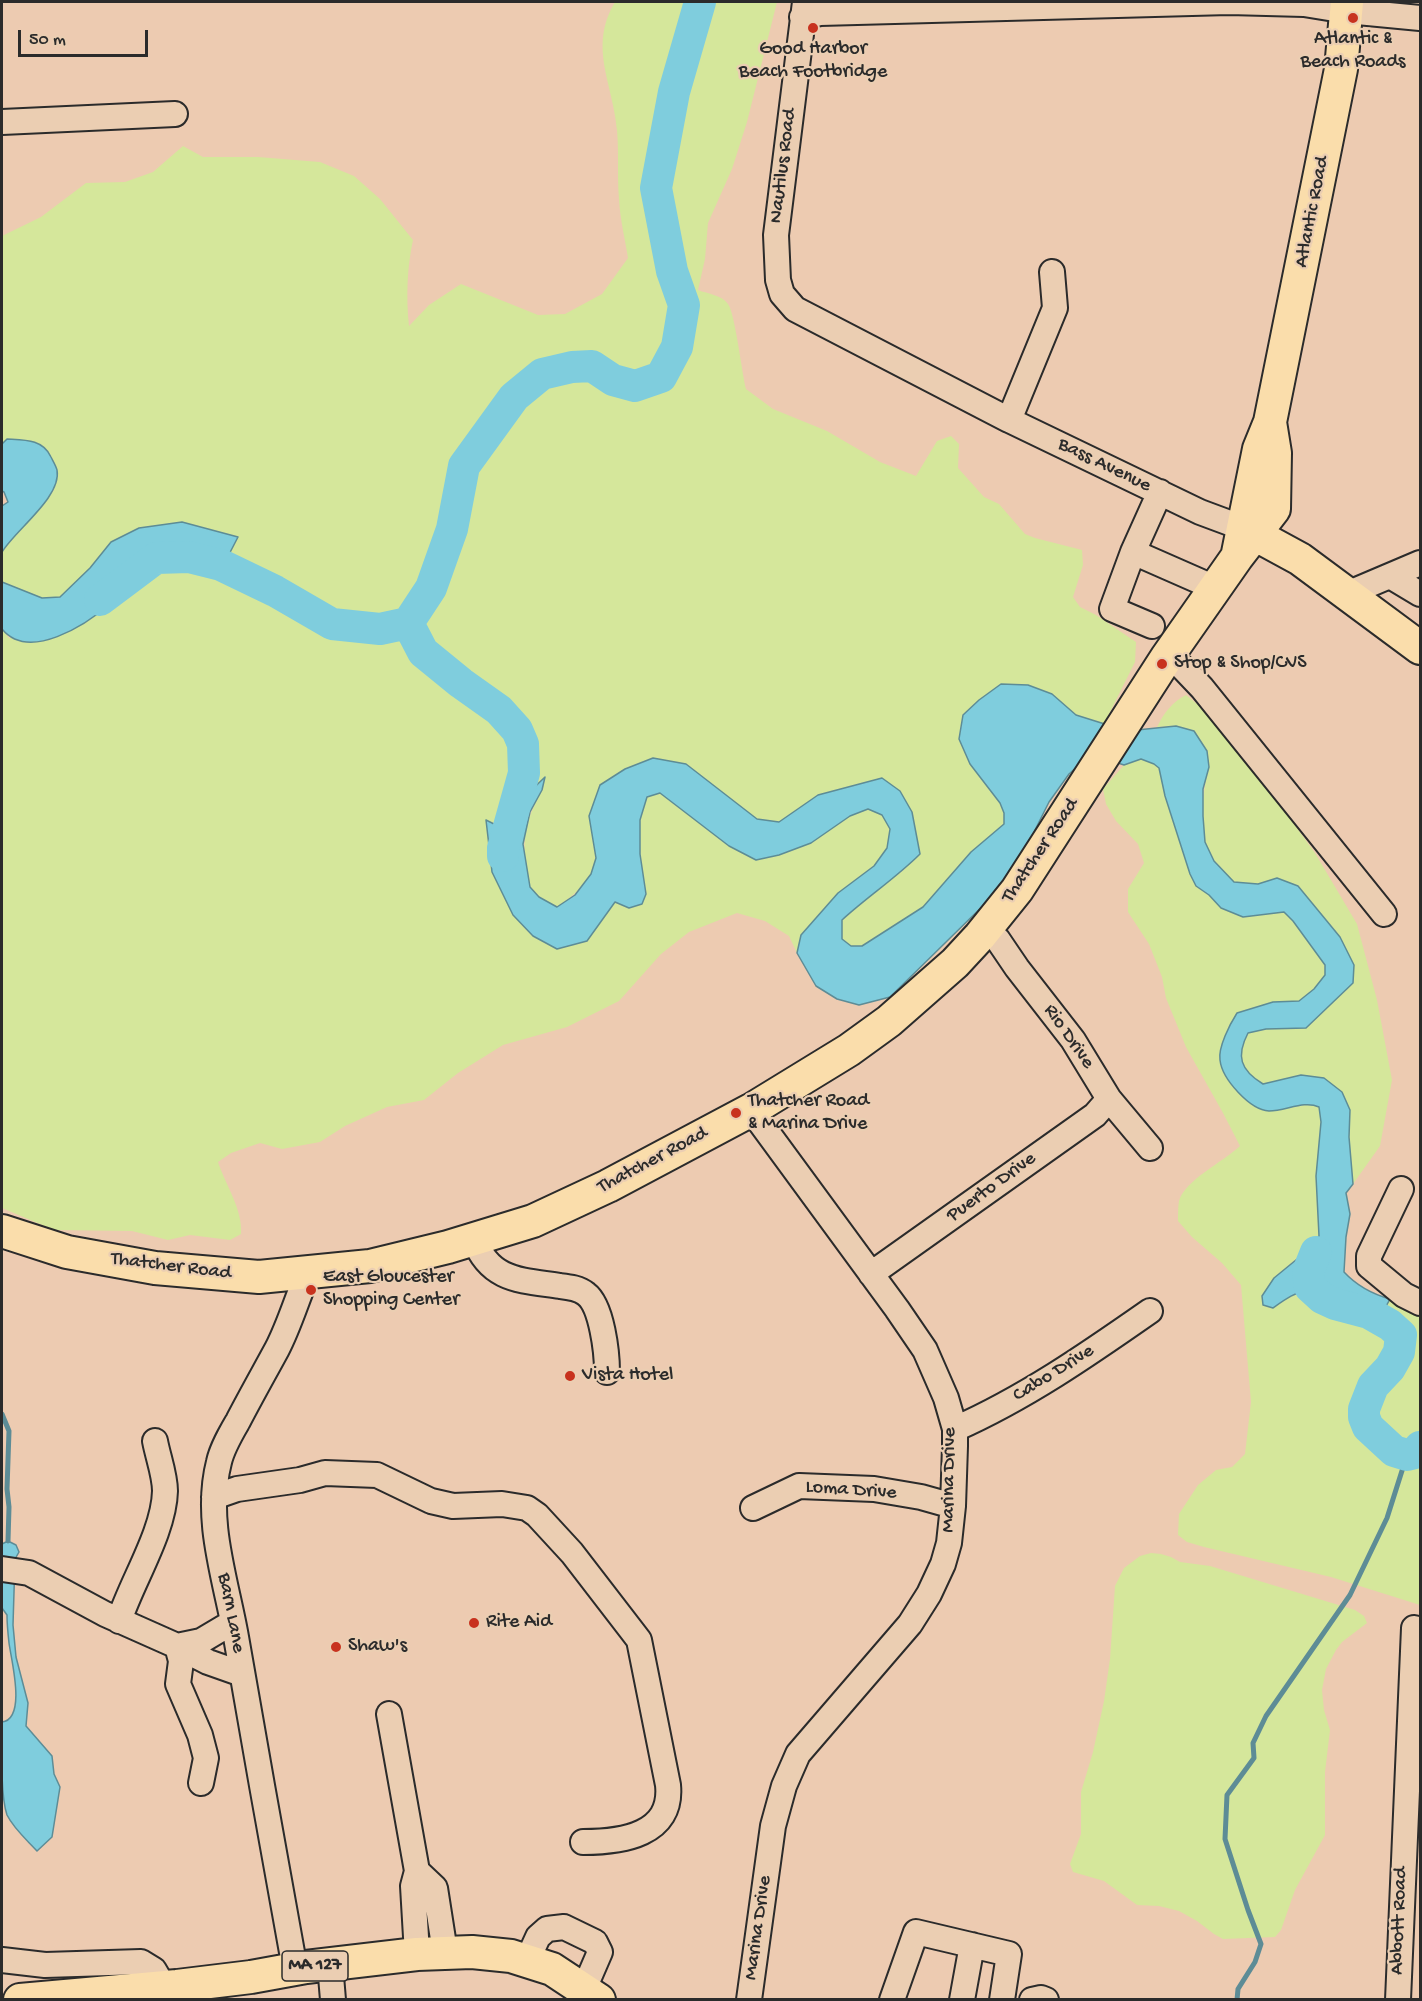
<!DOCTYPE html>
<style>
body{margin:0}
#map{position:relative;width:1422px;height:2001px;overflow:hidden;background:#edcbb1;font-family:"Gochi Hand",sans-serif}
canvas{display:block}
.frame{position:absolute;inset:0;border:3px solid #2b2b2b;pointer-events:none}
.scale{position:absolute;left:18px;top:30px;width:130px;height:27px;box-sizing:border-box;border:3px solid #2b2b2b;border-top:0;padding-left:8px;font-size:18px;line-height:21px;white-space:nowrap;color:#2b2b2b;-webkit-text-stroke:4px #ebceb2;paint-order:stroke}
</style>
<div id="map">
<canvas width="1422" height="2001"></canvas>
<div class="frame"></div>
<div class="scale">50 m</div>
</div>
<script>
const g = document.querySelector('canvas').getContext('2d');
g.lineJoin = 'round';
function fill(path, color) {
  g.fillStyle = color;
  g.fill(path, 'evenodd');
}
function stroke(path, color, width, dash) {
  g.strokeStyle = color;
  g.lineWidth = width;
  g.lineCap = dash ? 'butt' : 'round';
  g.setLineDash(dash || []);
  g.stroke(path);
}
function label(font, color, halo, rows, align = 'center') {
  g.font = font + ' "Gochi Hand",sans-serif';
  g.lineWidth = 4.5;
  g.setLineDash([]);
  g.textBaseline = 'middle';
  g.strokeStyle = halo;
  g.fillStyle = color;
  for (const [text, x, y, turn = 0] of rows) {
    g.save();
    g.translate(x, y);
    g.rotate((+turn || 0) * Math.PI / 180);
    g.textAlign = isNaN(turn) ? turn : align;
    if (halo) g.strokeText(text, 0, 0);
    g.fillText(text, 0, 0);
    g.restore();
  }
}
fill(new Path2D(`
 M615 2H777L747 122 732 169 708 223 705 259 698 290C708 294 722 295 728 304 735 313 742 374 746 389L773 409 827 431 880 462 916 476 937 441 951 436 959 444 958 468 984 497 999 504 1025 534 1035 538 1082 550 1083 565 1073 597 1080 607 1096 615 1136 642 1135 662 1104 724 1076 715 1052 694 1001 684 979 700 963 715 970 764 1000 803 1004 813V824L971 852 923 907 862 946H851L842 939V920L870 895 906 868 882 778 818 795 779 822 757 819 686 764 589 816C591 828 597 844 596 857 595 879 573 896 557 907 548 902 537 898 531 889 528 884 528 876 527 871 521 837 526 820 542 790L518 803 508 826 486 821 492 872 587 941 615 902 629 908 646 894 640 854V820L647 797 660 793 729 846 810 843 850 816 868 809 882 815 890 829 887 848 874 866 838 893 801 935 797 953 789 936 765 921 737 913 689 932 661 954 619 1001 567 1027 503 1045 458 1073 424 1100 387 1107 345 1126 320 1142 282 1149 260 1143 231 1153 218 1162C226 1186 243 1210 241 1234L230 1240 190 1235 168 1240 132 1231 54 1230 2 1208V629L9 638 113 602 135 572 167 549 184 552 223 566 238 537 182 522 111 542 90 568 60 597 42 598 2 582V552L9 540 32 518 54 490 7 439 2 444V236L41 217 86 183 125 182 153 172 183 146 203 157H258L320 162 354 176 380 199 413 240C407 268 406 297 409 326L429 305 461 284 538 315 565 314 602 294 628 258C625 239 620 219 619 199 617 176 619 153 617 130 613 83 588 47 615 2Z
 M1186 695 1201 707 1289 817 1315 853 1357 924 1377 1000 1392 1080 1380 1146 1353 1184 1349 1137 1350 1110 1324 1078 1302 1075 1263 1084C1240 1070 1236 1056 1248 1033L1266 1029 1306 1028 1353 983 1354 965 1340 937 1298 886 1277 878 1258 884 1234 882C1228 876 1220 869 1214 862 1197 838 1202 793 1209 766L1176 726 1157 727C1164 713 1172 702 1186 695Z
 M1141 759 1154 764 1159 768 1165 796 1196 886 1209 895 1221 908 1284 912 1293 921 1325 964 1326 975 1314 989 1299 1001 1273 1002 1237 1013 1222 1050 1268 1111 1311 1104 1319 1107 1321 1122 1316 1176 1319 1236 1313 1246 1290 1264 1273 1308 1290 1296 1311 1290 1320 1291 1328 1299 1384 1309 1390 1299 1410 1305 1420 1315V1605L1331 1577 1204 1547 1187 1542 1178 1535 1179 1514 1198 1485 1216 1470 1232 1467 1245 1454 1251 1402 1241 1285 1222 1263 1192 1237 1178 1221C1178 1214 1178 1207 1179 1201 1185 1180 1223 1162 1240 1146L1223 1113 1186 1047 1166 998 1162 977 1149 944 1128 912V889L1144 863 1138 844 1116 821 1106 804 1103 789 1124 765Z
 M1151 1553 1161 1554 1171 1557 1180 1562 1210 1566 1355 1610 1364 1616 1367 1623 1342 1642 1336 1650 1326 1669 1322 1690 1324 1710 1330 1730 1325 1772V1835L1295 1890 1281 1930 1275 1937 1223 1939 1214 1934 1197 1921 1179 1911 1159 1906 1137 1905 1104 1881 1073 1872 1070 1864 1081 1834V1792L1093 1752 1104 1701 1110 1659 1115 1586 1124 1568 1140 1556Z`), '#d5e79b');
const water = new Path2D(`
 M7 439C24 440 43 439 51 457 53 461 56 466 57 470 62 497 15 530 2 552V506L8 502 4 492 2 491V444Z
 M182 522 238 537 223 566 184 552 167 549C157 556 147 563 137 571 127 580 122 594 111 603 86 625 29 662 2 629V582L42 598 60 597 90 568 111 542 139 528Z
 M1001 684 1028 685 1052 694 1076 715 1127 731 1176 726 1194 731 1207 751 1209 767 1203 789V816L1205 842 1214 861 1234 882 1258 884 1277 878 1298 886 1340 937 1354 965 1353 983 1306 1028 1266 1029 1248 1033C1236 1056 1240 1070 1263 1084L1301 1075 1324 1078 1342 1092 1350 1110 1349 1137 1353 1184 1346 1193 1350 1214 1346 1237 1344 1272C1357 1286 1372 1294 1390 1299 1387 1305 1384 1311 1379 1314 1365 1321 1342 1308 1331 1300 1323 1296 1320 1289 1311 1290 1296 1291 1284 1300 1273 1308L1263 1305 1262 1296 1274 1278 1313 1246 1319 1236 1316 1176 1321 1122 1319 1107C1304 1100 1286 1111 1269 1111 1250 1110 1222 1079 1220 1060 1218 1047 1230 1024 1237 1013L1273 1002 1299 1001 1314 989 1325 975V965L1293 921 1284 912 1243 917 1221 908 1209 895 1196 886 1190 874 1165 796 1159 768 1154 764 1141 759 1124 765 1091 754 1069 774 1049 802 1032 836 998 891 890 997 859 1005 837 999 816 986 797 953 801 935 838 893 874 866 887 848 890 829 882 815 868 809 850 816 811 843 779 855 756 860 729 846 660 793 647 797 640 820V854L646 894 642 904 629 908 615 902 587 941 557 949 533 936 513 915 492 872 486 820 496 825 508 826 518 803 545 777 542 790 530 812 523 844 530 887 539 897 557 907 575 895 591 874 596 858 589 816 600 785 625 769 653 758 686 764 757 819 779 822 818 795 882 778 900 791 912 812 920 854C896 878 867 897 842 920V939L851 946H862L923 907 971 852 1004 824V813L1000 803 970 764 959 739 963 715 979 700Z
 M8 1541 16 1545 19 1552 15 1559 13 1625 16 1657 28 1703 26 1726 52 1756 54 1774 60 1787 52 1837 37 1851C27 1840 14 1829 7 1815 0 1794 2 1747 2 1722 27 1719 11 1659 9 1643 8 1634 7 1624 7 1615L2 1608V1544Z`);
fill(water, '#7fcddd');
stroke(water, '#5d8c96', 1.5);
stroke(new Path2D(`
 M2 1414 9 1431 7 1489 9 1507 8 1541
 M1237 2000 1238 1989 1255 1962 1261 1944 1248 1910 1225 1839 1227 1795 1254 1758 1253 1743 1266 1716 1350 1595 1387 1518 1407 1455`), '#5d8c96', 5);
stroke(new Path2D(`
 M100 600 156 558 189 557 221 565 275 591 332 624 380 629 408 623 431 588 452 529 464 466 514 397 542 374 572 367 592 366 613 380 635 386 661 377 677 347 684 305 672 271 656 188 674 92 700 2
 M408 623 423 652 461 683 499 710 517 730 523 744 524 773 503 848V856
 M1316 1252 1308 1272 1310 1287 1322 1298 1335 1304 1369 1313 1390 1325 1401 1335 1399 1352 1390 1368 1373 1386 1364 1409V1417L1368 1427 1394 1451 1407 1455 1415 1453 1420 1447`), '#7fcddd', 32);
const minor = new Path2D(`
 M805 2 776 235 778 280 782 294 795 309 1009 420 1200 512 1243 528
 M802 17 820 13 1229 2 1304 4 1347 11 1420 18
 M2 122 175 114
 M1009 420 1055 308 1052 272
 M1160 492 1133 552 1215 588
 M1133 552 1112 609 1152 626
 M1390 576 1420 594
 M1347 594 1420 563
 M1167 657 1182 667 1202 688 1384 914
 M986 928 998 940 1017 968 1073 1040 1109 1099 1150 1148
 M1401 1189 1369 1256V1266L1404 1295 1420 1303
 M474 1239C490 1281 520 1280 560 1286 569 1287 579 1288 586 1294 602 1306 607 1353 607 1372
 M871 1274 1095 1115 1109 1099
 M955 1429C1025 1398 1087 1355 1150 1311
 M214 1497 237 1489 300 1480 325 1473 377 1475 431 1501 453 1506 502 1504 527 1508 537 1515 572 1553 639 1640 668 1785C673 1835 622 1842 583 1842
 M753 1508 799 1486 874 1489 921 1497 953 1506
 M2 1569 29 1573 105 1614 177 1646 181 1661 178 1684 200 1735 206 1758 201 1783
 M119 1621C132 1581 164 1532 165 1491 165 1475 158 1457 155 1441
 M233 1622 201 1641 177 1646 208 1662 242 1674
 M389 1714 417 1871 413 1886 417 1954
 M417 1871 435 1888 445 1952
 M2 1960 45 1965 141 1962 154 1970 164 1987
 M527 1961 538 1937 547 1929 564 1927 595 1942 600 1952 584 1989
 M330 1964 333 2000
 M295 1969C275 1858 255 1748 236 1637 226 1580 204 1520 219 1462 222 1448 231 1433 238 1421 251 1396 264 1373 277 1349 290 1324 297 1298 308 1273
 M749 2000 773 1826 784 1786 798 1754 910 1624 929 1594 943 1564 949 1543 953 1506 955 1446V1429L946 1398 925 1350 897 1309 751 1110
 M892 2000 916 1932 1009 1954 1002 2000
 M962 2000 972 1945
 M1032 2000 1041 1998 1046 2000
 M1398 2000 1414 1628`);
const major = new Path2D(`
 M1243 528 1300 559 1420 648
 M1238 553 1259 449 1270 422 1341 69 1347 2
 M2 1231 67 1252 155 1268 259 1277 370 1266 448 1247 533 1221 608 1186 751 1110 849 1050 889 1021 955 963 980 936 1017 890 1167 657 1237 557 1274 509 1275 453 1270 422
 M20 2000 177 1986 251 1977 306 1967 417 1954 472 1952 511 1956 552 1969 599 2000`);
stroke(minor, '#2b2b2b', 28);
stroke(major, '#2b2b2b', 36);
stroke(minor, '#ebceb2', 24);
stroke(major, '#faddab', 32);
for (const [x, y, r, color] of [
 [1353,18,6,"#c8321e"],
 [813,28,6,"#c8321e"],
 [1162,664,6,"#c8321e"],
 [736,1113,6,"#c8321e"],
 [311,1290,6,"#c8321e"],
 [570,1376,6,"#c8321e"],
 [474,1623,6,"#c8321e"],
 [336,1647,6,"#c8321e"]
]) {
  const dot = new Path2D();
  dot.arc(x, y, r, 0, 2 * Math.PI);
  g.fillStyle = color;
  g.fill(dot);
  stroke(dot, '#ebceb2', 2);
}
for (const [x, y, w] of [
 [315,1966,66]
]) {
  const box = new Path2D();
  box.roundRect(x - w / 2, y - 15, w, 30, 4.5);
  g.fillStyle = '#ebceb2';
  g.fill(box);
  stroke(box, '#2b2b2b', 1.5);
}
label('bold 18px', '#2b2b2b', null, [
 ["MA 127",315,1966]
]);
label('20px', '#2b2b2b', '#ebceb2', [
 ["Atlantic &",1353,40,"center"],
 ["Beach Roads",1353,63,"center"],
 ["Good Harbor",813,50,"center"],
 ["Beach Footbridge",813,73,"center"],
 ["Stop & Shop/CVS",1174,664],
 ["Thatcher Road",748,1102],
 ["& Marina Drive",748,1125],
 ["East Gloucester",323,1278],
 ["Shopping Center",323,1301],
 ["Vista Hotel",582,1376],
 ["Rite Aid",486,1623],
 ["Shaw's",348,1647]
], 'left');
label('20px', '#2b2b2b', '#ebceb2', [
 ["Nautilus Road",784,166,-83],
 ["Atlantic Road",1313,212,-79],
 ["Bass Avenue",1104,466,26],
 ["Thatcher Road",1041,851,-56],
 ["Rio Drive",1068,1037,55],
 ["Thatcher Road",653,1161,-28],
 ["Puerto Drive",992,1188,-36],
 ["Thatcher Road",171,1267,7],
 ["Cabo Drive",1054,1374,-32],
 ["Marina Drive",950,1480,-89],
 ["Loma Drive",851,1491,4],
 ["Barn Lane",230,1613,79],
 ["Abbott Road",1400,1921,-88],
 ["Marina Drive",759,1928,-82]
]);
</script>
